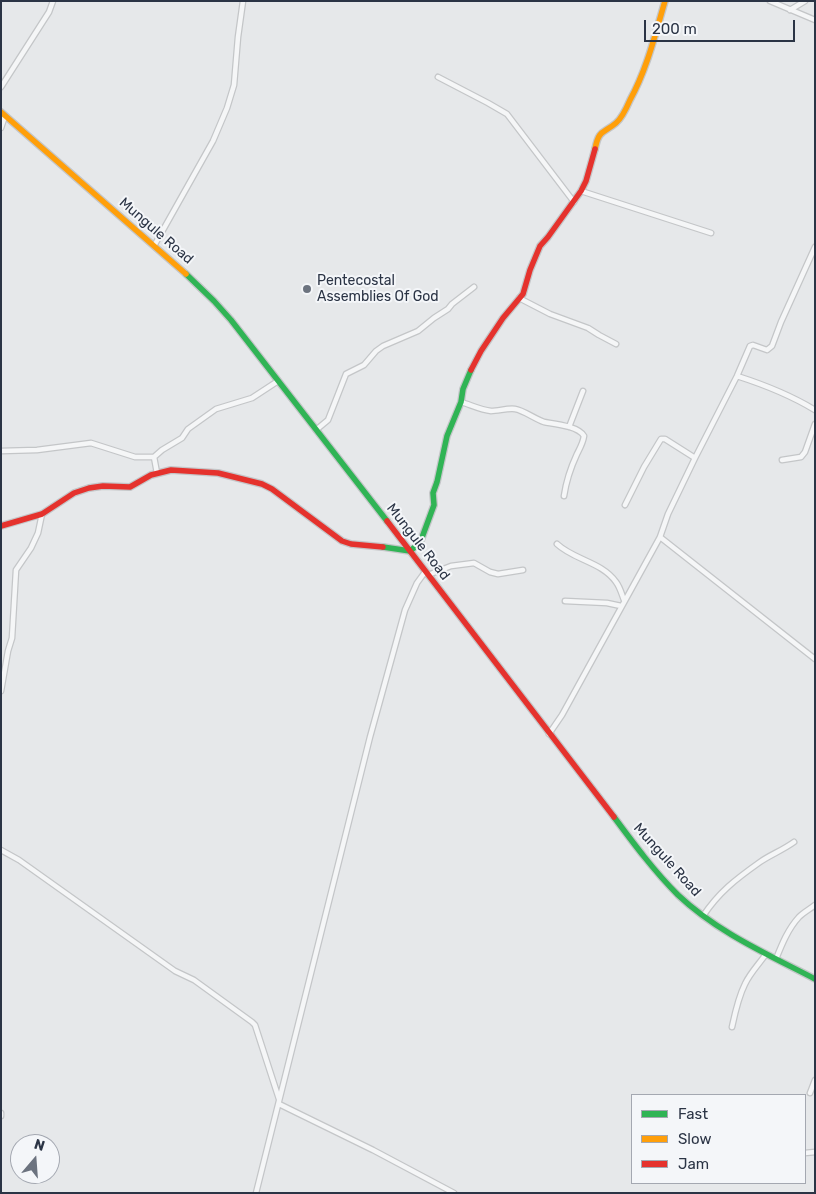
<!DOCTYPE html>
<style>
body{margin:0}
#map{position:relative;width:816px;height:1194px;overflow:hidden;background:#e6e8ea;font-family:Rubik,sans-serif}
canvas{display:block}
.frame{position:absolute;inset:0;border:2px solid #2b3445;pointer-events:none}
.legend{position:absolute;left:631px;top:1094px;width:175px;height:90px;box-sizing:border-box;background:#f4f6f9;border:1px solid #a4a8b1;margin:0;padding:6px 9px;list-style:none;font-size:15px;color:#2b3445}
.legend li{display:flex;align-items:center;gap:10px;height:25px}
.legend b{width:25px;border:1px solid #a4a8b1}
.north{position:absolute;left:10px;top:1134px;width:50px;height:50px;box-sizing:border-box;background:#f4f6f9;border:1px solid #a4a8b1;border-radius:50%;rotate:18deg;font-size:14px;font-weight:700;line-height:20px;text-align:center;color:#2b3445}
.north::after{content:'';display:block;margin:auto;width:18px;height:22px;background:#6c737f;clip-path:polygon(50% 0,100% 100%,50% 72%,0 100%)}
.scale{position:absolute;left:644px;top:20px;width:151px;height:22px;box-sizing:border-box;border:2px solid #2b3445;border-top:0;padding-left:6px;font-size:15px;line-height:18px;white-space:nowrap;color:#2b3445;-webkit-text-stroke:4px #f4f6f9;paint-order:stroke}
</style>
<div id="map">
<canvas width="816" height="1194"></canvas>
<div class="frame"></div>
<ul class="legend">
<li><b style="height:6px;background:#30b455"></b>Fast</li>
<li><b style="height:6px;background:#ff9f0a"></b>Slow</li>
<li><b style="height:6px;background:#e5322d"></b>Jam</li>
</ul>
<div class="north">N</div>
<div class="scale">200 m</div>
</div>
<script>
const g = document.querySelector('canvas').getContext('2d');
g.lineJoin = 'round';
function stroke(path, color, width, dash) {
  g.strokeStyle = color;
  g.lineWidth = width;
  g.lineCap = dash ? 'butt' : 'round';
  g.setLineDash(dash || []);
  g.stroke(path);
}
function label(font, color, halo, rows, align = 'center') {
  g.font = font + ' Rubik,sans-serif';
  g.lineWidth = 4;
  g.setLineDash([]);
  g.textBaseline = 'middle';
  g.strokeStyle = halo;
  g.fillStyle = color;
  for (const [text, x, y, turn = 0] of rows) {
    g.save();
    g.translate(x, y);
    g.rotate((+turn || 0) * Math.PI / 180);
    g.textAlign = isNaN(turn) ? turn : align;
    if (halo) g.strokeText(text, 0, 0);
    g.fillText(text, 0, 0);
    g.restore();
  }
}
const street = new Path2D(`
 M770 1 815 20
 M790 10 805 1
 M438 77 488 103 507 114 574 202
 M1 87 49 12 53 1
 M1 128 5 116
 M581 191 711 233
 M154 246 213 141 227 108 234 85 238 37 243 1
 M519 298 550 314 588 328 599 335 616 344
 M737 376C762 384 792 396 815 410
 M461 402C471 405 481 410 491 411 499 411 507 408 515 409 523 410 535 419 544 422 555 424 578 426 584 436 583 443 580 448 577 454 571 467 566 482 564 496
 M569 427 583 391
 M316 430 328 420 346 374 364 365 376 351 383 346 418 331 434 318 448 309 452 304 474 287
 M1 451 37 450 91 443 135 457H154L162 450 182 438 188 429 216 409 252 398 278 381
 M154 457 157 473
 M782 460 801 457 805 452 815 424
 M625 505 644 467 661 439H665L695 458
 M660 537 815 659
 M557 544C574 560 602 562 616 582 620 587 622 595 624 600
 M428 575 451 566 474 563 490 572 498 574 523 570
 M565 601 607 603 621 606
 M1 691 8 651 12 638 16 570 31 548 38 533 42 514
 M549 734 562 715 660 537 668 514 695 458 737 376 750 346 753 345 767 350 772 346 781 322 815 247
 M1 850 19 860 175 971 194 980 252 1022 255 1025 279 1099
 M703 916C719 892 736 879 760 862 770 855 783 850 794 842
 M776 959C782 944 788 929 799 917 804 912 810 909 815 905
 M732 1027C735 1013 738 998 745 984 750 973 759 964 766 954
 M810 1093 815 1080
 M279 1104 373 1150 454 1193
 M1 1113V1116
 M805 1153 815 1152
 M256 1193 370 737 405 610 417 583 425 572`);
const fast = new Path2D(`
 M186 274 214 301 231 320 387 521
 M383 547 410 551 420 543 434 505 433 493 437 482 447 436 461 402 463 389 471 370
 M614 817C634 844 654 871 678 895 717 932 767 954 815 979`);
const slow = new Path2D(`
 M1 112 186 274
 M595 149C599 129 603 134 616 123 622 118 627 107 630 100 647 69 655 35 665 1`);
const jam = new Path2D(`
 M471 370 481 351 503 318 523 294 530 270 540 246 548 237 581 191 586 181 595 149
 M387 521 614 817
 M1 526 42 514 74 493 89 488 103 486 130 487 151 475 171 470 218 473 262 484 272 489 342 541 351 544 383 547`);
stroke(street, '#c4c6c8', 7);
stroke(fast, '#c4c6c8', 8);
stroke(slow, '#c4c6c8', 8);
stroke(jam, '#c4c6c8', 8);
stroke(street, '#f5f6f7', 4.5);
stroke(fast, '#30b455', 5.5);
stroke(slow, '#ff9f0a', 5.5);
stroke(jam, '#e5322d', 5.5);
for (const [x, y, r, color] of [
 [307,289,5,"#6c737f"]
]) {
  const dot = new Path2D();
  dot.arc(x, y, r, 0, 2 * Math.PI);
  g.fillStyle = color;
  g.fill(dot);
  stroke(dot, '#f4f6f9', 2);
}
label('14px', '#2b3445', '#f4f6f9', [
 ["Mungule Road",156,231,41],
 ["Mungule Road",418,542,52],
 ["Mungule Road",667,860,48]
]);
label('14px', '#2b3445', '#f4f6f9', [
 ["Pentecostal",317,281],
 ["Assemblies Of God",317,297]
], 'left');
</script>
